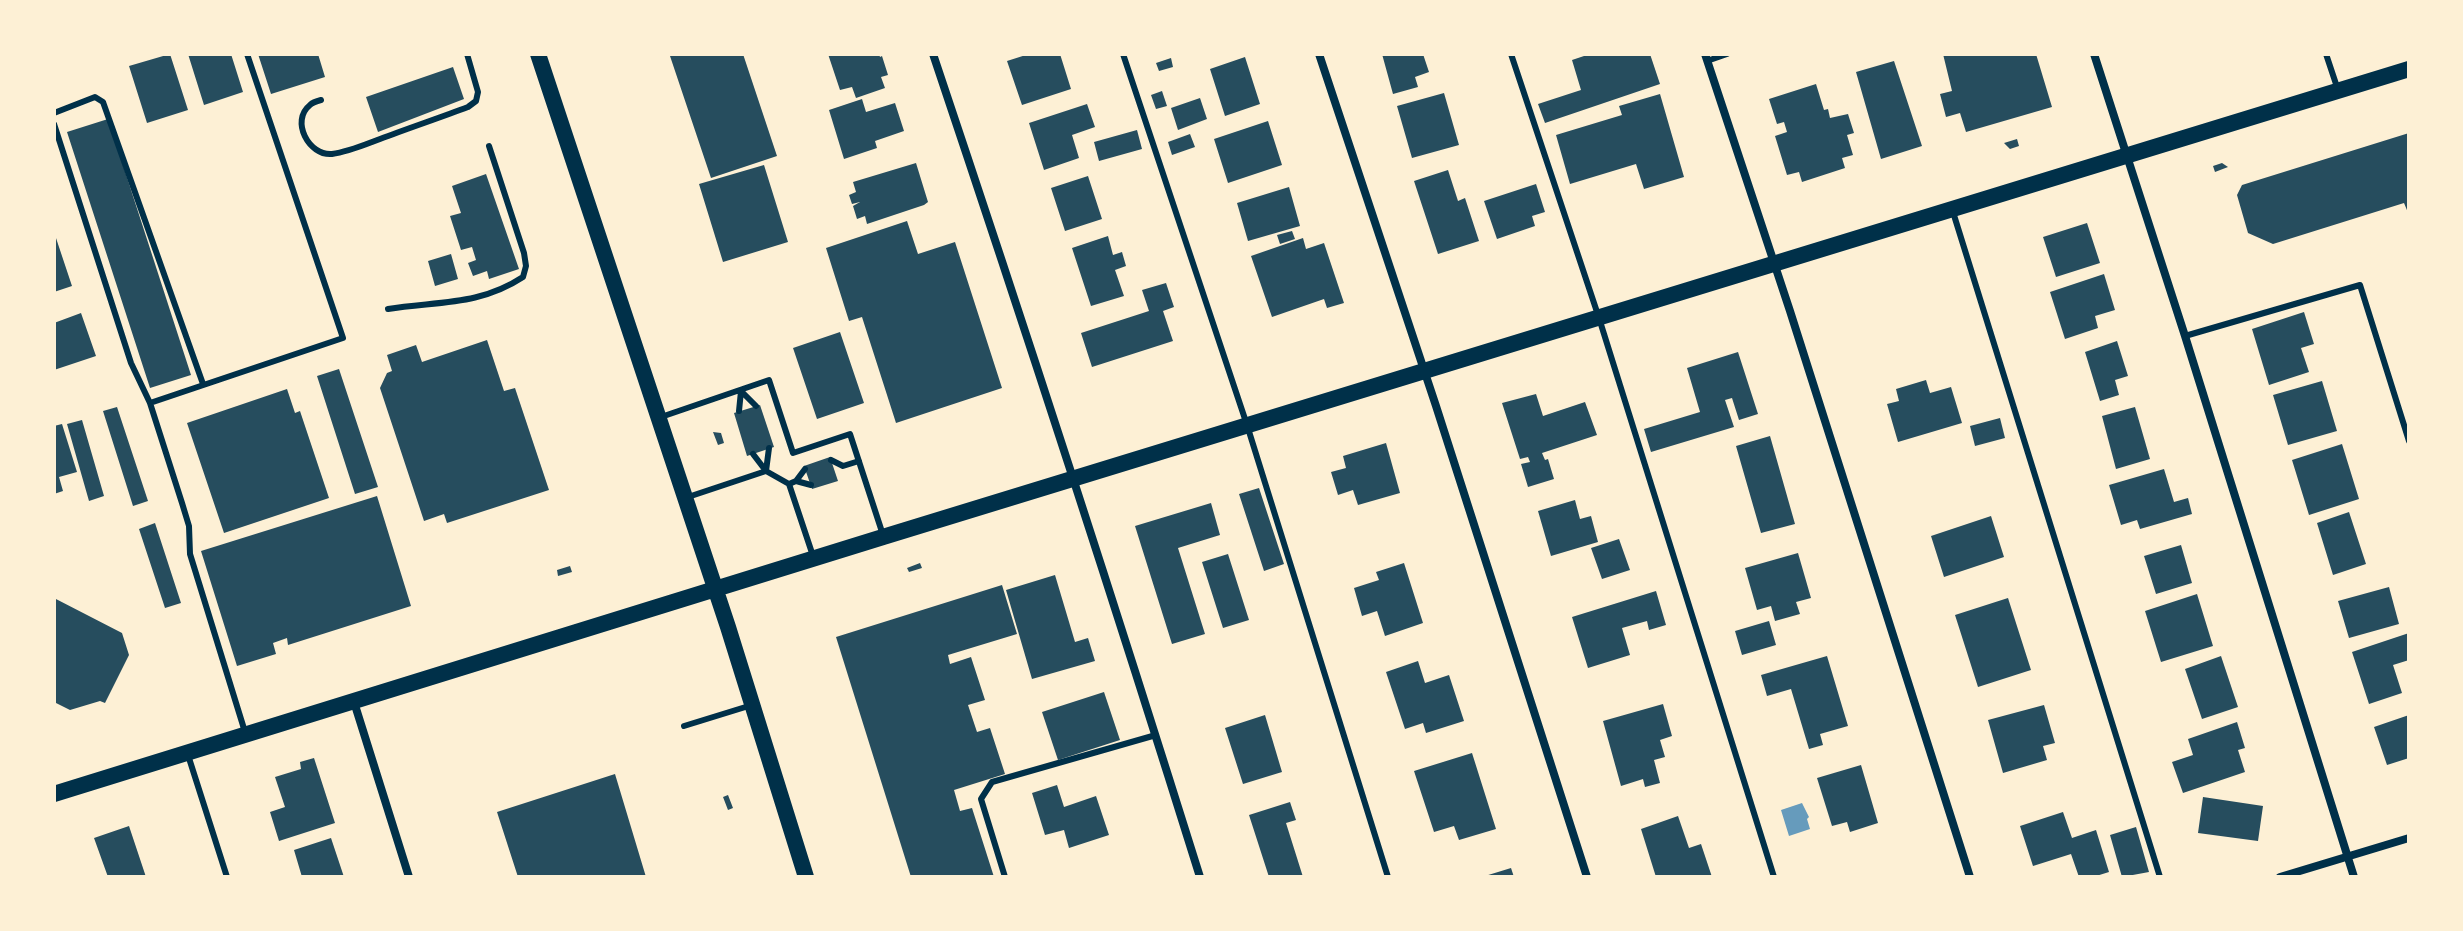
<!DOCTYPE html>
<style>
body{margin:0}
#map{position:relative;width:2463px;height:931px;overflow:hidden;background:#fdf0d5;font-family:Manrope,sans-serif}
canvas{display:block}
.frame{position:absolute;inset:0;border:56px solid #fdf0d5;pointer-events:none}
</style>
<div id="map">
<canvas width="2463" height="931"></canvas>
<div class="frame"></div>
</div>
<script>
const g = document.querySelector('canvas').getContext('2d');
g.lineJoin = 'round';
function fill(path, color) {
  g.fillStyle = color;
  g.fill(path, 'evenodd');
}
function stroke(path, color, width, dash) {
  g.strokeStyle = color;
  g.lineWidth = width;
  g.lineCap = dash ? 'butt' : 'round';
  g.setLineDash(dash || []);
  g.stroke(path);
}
fill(new Path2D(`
 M1802 803 1809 817 1807 819 1810 829 1789 836 1781 810Z`), '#669bbc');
fill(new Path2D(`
 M170 54 188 110 147 123 129 66Z
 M188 54H231L243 92 204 105Z
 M258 54H318L325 77 271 94Z
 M674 54H743L777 156 711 178 670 56Z
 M828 54H879L880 57 882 56 888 75 881 77 885 88 856 98 852 87 840 90Z
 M1029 54H1060L1071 89 1022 105 1007 61Z
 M1382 54H1423L1429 72 1415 77 1418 87 1393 94Z
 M1590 54H1650L1660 84 1545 123 1538 104 1581 90 1572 60Z
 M1943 54H2036L2052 107 1966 132 1960 113 1946 117 1940 94 1952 91Z
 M1245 57 1260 104 1225 116 1210 69Z
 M1171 58 1173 67 1159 71 1156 63Z
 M1894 61 1922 146 1881 159 1856 72Z
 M453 67 464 99 378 132 366 97Z
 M1816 84 1824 110 1828 109 1830 118 1848 114 1854 133 1847 135 1853 155 1842 158 1845 168 1802 182 1799 172 1787 175 1775 136 1787 132 1784 122 1777 124 1769 99Z
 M1162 91 1167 106 1156 109 1151 95Z
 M1444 93 1459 145 1412 158 1397 106Z
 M1660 94 1684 177 1644 189 1636 164 1570 184 1556 135 1622 115 1619 106Z
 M1200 98 1207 119 1178 130 1171 108Z
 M862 99 866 112 895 103 904 131 875 141 877 148 844 159 829 110Z
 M1087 104 1095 127 1072 135 1079 158 1044 170 1029 123Z
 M108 119 191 375 150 388 67 132Z
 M1268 121 1282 165 1228 183 1214 139Z
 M1137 130 1142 149 1099 161 1094 142Z
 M2409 133V215L2404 203 2273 244 2248 233 2237 195 2242 185Z
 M1190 134 1195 147 1172 155 1168 142Z
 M2017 139 2019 146 2010 149 2004 143Z
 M916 163 928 202 924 205 867 224 865 216 857 219 853 206 860 202 852 204 849 195 856 192 853 182Z
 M2222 163 2228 167 2215 172 2213 166Z
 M764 165 788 242 723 262 699 184Z
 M1448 170 1458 201 1465 198 1479 241 1438 254 1414 181Z
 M486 174 519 269 489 279 487 271 473 276 468 263 476 260 472 247 461 250 450 216 461 213 452 186Z
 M1088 176 1102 219 1065 231 1051 188Z
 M1536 184 1545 212 1532 216 1535 226 1497 239 1484 201Z
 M1289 187 1300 226 1248 241 1237 203Z
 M907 221 918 254 955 242 1002 388 896 423 862 317 849 321 826 248Z
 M2087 223 2100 263 2056 277 2043 237Z
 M1292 231 1295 239 1280 244 1277 235Z
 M54 232 72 286 54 292Z
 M1108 236 1113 255 1122 252 1126 266 1115 270 1124 296 1091 306 1072 248Z
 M1303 238 1306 249 1324 243 1344 303 1327 308 1324 299 1272 317 1251 256Z
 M451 254 458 279 435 286 428 261Z
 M2104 274 2115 310 2095 316 2098 328 2065 339 2050 292Z
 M1166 283 1174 307 1163 311 1173 341 1092 367 1081 333 1149 311 1142 290Z
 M2304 312 2314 344 2301 348 2309 372 2269 385 2252 329Z
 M81 313 96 356 54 370V323Z
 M840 332 864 403 817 419 793 348Z
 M487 340 504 391 515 388 549 490 447 523 444 514 424 521 380 388 387 373 392 371 387 355 416 345 422 362Z
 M2117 341 2128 376 2115 380 2119 395 2100 401 2085 352Z
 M1738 352 1758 414 1739 420 1732 398 1725 400 1734 427 1651 452 1644 429 1700 412 1687 368Z
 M339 369 378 487 355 494 317 376Z
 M1926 380 1930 393 1951 387 1962 423 1898 442 1887 404 1899 401 1896 389Z
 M2322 381 2337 431 2288 445 2273 395Z
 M287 389 295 413 300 411 329 498 224 533 187 423Z
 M1536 394 1543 416 1585 402 1597 435 1542 453 1545 460 1548 459 1554 479 1528 487 1521 464 1530 462 1528 457 1520 459 1502 403Z
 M760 405 774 447 747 456 734 413Z
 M117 407 148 501 133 506 103 411Z
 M2135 407 2150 459 2116 469 2102 416Z
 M2000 418 2005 438 1975 446 1970 426Z
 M82 420 104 496 89 501 67 424Z
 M62 424 77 472 59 477 63 491 54 494V426Z
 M713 432 721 433 724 443 718 445Z
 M1770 436 1795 524 1761 533 1736 446Z
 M1386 443 1400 493 1358 505 1353 490 1338 495 1331 472 1346 468 1343 456Z
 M2342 444 2359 499 2309 515 2292 460Z
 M830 457 838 481 812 489 804 466Z
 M2164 469 2174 502 2188 498 2192 514 2140 529 2137 520 2121 525 2109 485Z
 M1259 488 1284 564 1264 571 1239 494Z
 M377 496 411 606 288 645 287 638 273 643 276 654 237 666 201 551Z
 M1575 500 1580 519 1591 516 1598 542 1551 556 1538 511Z
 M1211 503 1220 535 1178 548 1205 634 1172 644 1135 526Z
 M2349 512 2366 564 2333 575 2317 523Z
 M1991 516 2004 557 1944 577 1931 536Z
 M155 523 181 603 165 608 139 529Z
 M1619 539 1630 570 1602 579 1591 548Z
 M2181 545 2192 583 2156 594 2144 556Z
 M1798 553 1811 598 1796 602 1800 614 1775 621 1771 606 1757 610 1745 568Z
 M1228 554 1249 620 1223 628 1202 562Z
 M920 563 922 568 909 572 907 568Z
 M1404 563 1423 623 1385 636 1377 611 1362 616 1354 588 1379 580 1376 572Z
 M570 566 572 572 558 576 557 570Z
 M1055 575 1075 642 1088 638 1095 661 1032 679 1006 590Z
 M1002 585 1017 634 948 655 950 664 971 657 985 700 968 705 977 732 990 728 1005 774 954 790 960 811 972 808 994 877H911L836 637Z
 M2389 587 2399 624 2349 638 2338 601Z
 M1656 591 1666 625 1649 630 1647 621 1622 628 1630 655 1588 668 1572 617Z
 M2197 594 2213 646 2161 662 2145 611Z
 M54 598 122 633 129 655 105 703 100 701 70 710 54 702Z
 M2008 598 2031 670 1978 687 1955 615Z
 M1769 621 1776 645 1742 655 1735 631Z
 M2409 633V660L2393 665 2402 693 2369 704 2352 652Z
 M1827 656 1848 726 1820 734 1823 745 1809 749 1791 689 1767 696 1761 675Z
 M2221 656 2238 707 2202 719 2185 669Z
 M1418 661 1425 683 1449 675 1464 721 1426 733 1423 723 1405 729 1386 672Z
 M1104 692 1120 740 1058 760 1042 712Z
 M1663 704 1672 736 1660 740 1665 757 1654 760 1660 783 1645 787 1643 779 1621 786 1603 721Z
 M2044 705 2055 743 2043 746 2047 760 2003 773 1988 720Z
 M1265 715 1282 772 1243 784 1225 728Z
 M2409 715V758L2387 765 2374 727Z
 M2237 722 2245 748 2238 750 2245 772 2183 793 2172 762 2193 755 2188 739Z
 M1472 753 1496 829 1459 840 1454 826 1434 832 1414 771Z
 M314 758 335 823 279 841 270 812 285 807 275 777 301 769 300 762Z
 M1861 765 1878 823 1850 832 1847 822 1832 826 1817 778Z
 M615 774 646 877H518L497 812Z
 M1057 785 1064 807 1096 796 1109 835 1069 848 1064 830 1045 835 1032 793Z
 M728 795 733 808 728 810 723 797Z
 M2203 797 2263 806 2258 841 2198 833Z
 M1290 802 1296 820 1286 823 1303 877H1269L1249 815Z
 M2063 812 2072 838 2096 830 2109 872 2093 877H2079L2071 854 2033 866 2020 826Z
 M1678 816 1689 848 1701 844 1712 877H1656L1641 829Z
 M129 826 146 877H108L94 838Z
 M2136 827 2149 872 2122 877 2110 835Z
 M331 838 344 877H302L294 850Z
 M1511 868 1514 877H1485V876Z`), '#264d5e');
stroke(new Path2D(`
 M1123 54 1247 425 1388 877
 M1511 54 1599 318 1774 877
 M2326 54 2337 87
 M1707 61 1727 54
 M321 100C317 101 313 102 310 105 290 121 309 156 332 154 348 152 364 145 380 139 409 128 439 118 468 107L476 101 478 92 467 54
 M54 113 95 97 103 102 203 384
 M54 124 131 363 150 403 182 503 189 526 190 554 245 732
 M1953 212 2160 877
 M388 309C437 301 479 306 523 277L526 266 524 253 489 146
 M2185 336 2360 285 2409 441
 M150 403 343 338 247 54
 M739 411 741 391 756 406
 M661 417 769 380 793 453 850 434 883 535
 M753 454 766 471 769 448
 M831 460 843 466 859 461
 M796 481 811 485
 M789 484 813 556
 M688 497 766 471 789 484 796 481 805 469
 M684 726 752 705
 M188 755 227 877
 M1005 877 981 799 992 782 1156 735`), '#003049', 6);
stroke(new Path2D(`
 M933 54C1025 328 1114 602 1200 877
 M1319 54 1436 406 1587 877
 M1705 54 1790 311 1970 877
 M2094 54 2185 336 2354 877
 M354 702 409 877
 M2280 877 2409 838`), '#003049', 8);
stroke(new Path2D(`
 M538 54 728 627 806 877
 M54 794 883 537 2409 69`), '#003049', 16);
</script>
